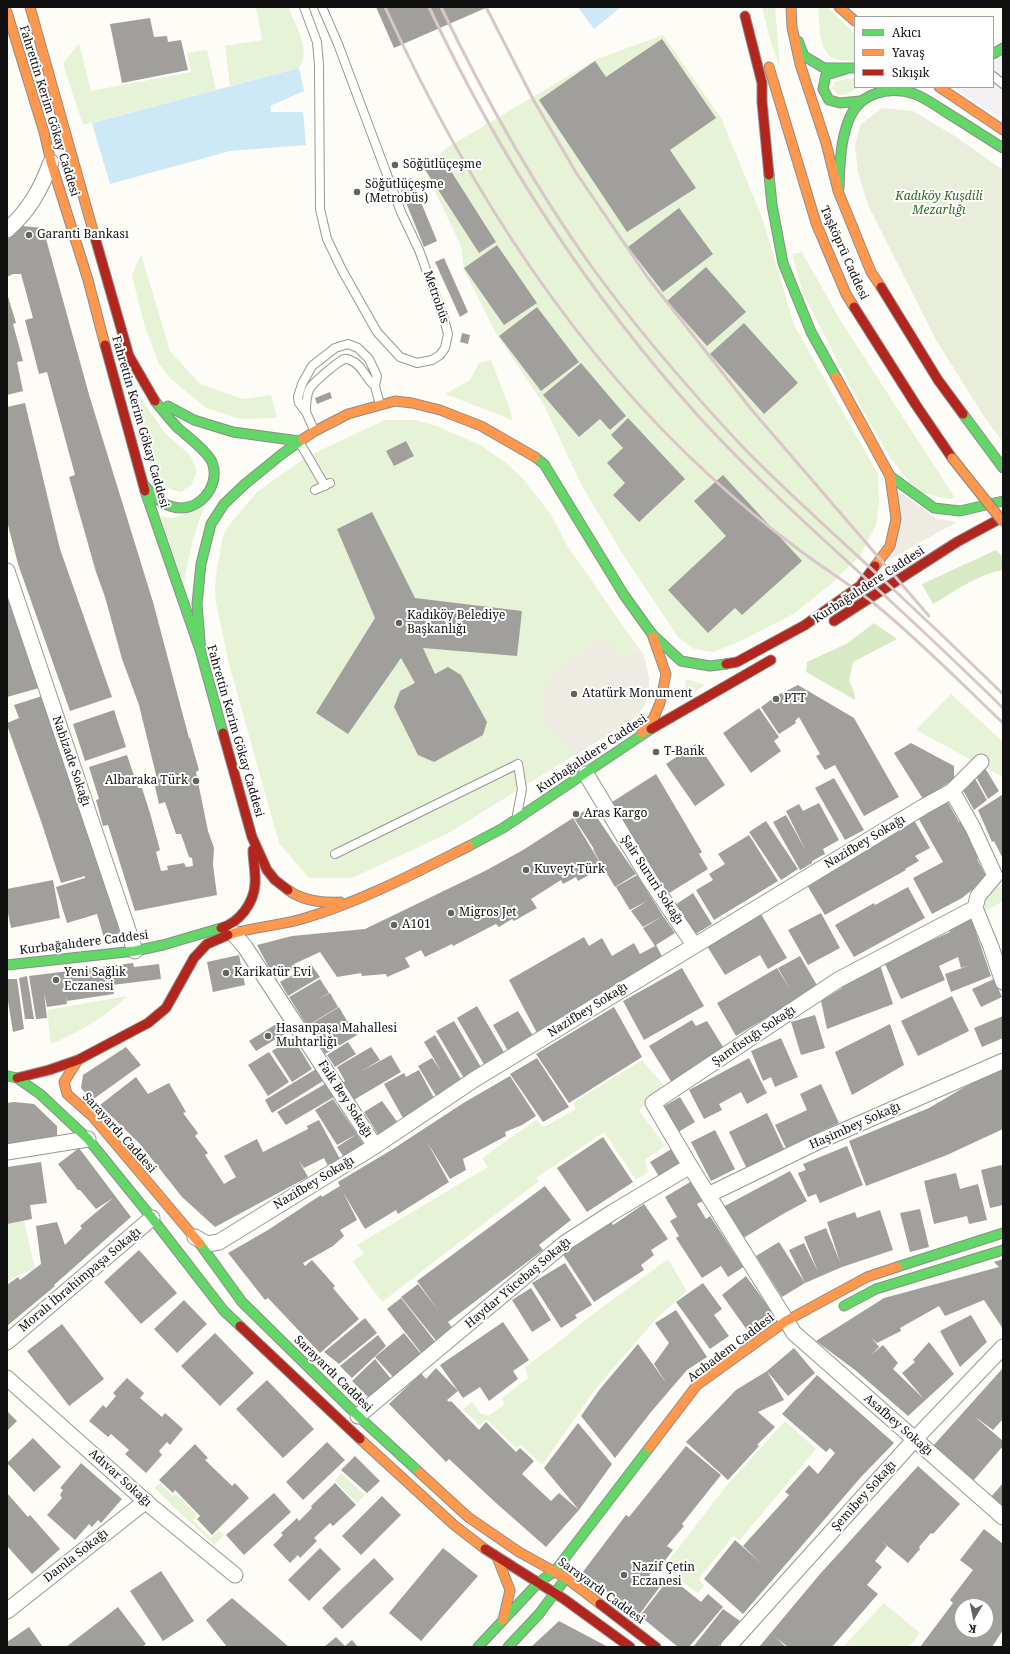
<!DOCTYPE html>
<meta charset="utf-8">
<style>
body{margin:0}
#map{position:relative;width:1010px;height:1654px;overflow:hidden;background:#fdfcf7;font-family:"Noto Serif",serif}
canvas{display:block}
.frame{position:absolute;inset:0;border:8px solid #111;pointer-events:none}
.legend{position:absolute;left:854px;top:16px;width:140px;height:72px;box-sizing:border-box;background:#fff;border:1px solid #a0a0a0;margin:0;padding:5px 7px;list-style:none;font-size:12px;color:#111}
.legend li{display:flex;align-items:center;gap:8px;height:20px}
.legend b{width:20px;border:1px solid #a0a0a0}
.north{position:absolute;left:954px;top:1598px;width:40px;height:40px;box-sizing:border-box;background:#fff;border:1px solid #a0a0a0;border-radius:50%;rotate:189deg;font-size:11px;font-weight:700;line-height:16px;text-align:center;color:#111}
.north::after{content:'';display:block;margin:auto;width:14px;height:18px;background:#646362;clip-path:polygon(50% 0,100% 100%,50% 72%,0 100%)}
</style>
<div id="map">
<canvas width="1010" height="1654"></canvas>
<div class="frame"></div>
<ul class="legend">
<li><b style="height:5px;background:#63d668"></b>Akıcı</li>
<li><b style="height:5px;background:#ff974d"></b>Yavaş</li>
<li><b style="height:5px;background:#b3261e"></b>Sıkışık</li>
</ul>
<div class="north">K</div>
</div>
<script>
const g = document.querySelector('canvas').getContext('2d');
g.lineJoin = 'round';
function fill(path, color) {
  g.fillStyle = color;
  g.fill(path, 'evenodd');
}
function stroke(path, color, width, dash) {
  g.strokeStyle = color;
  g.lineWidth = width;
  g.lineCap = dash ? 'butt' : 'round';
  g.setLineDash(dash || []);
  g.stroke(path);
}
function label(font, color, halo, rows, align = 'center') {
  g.font = font + ' "Noto Serif",serif';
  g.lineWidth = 4;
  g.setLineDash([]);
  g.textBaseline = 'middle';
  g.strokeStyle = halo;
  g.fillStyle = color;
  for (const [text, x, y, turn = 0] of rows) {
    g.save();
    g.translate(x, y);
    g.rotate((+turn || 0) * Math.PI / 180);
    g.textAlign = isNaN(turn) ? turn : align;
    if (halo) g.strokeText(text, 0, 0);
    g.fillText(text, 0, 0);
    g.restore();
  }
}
fill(new Path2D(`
 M1003 56V120L953 87H993V62Z`), '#f5f0f3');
fill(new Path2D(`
 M256 7H288C295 24 312 51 299 68L230 86 225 46 262 40Z
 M762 7H775L780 68 770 39Z
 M818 7H827L855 34V62C850 61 844 61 839 60 817 56 820 25 818 7Z
 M663 35 721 118 762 217 794 325 878 474 879 504 876 525 860 556 832 583 795 613 743 640 714 652 694 649 678 637 622 553 582 486 544 405 497 335 464 270 461 246 424 168 448 147 597 59Z
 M79 43 91 91 191 72 187 53 207 50 216 90 83 125 63 64Z
 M855 78V87H860L844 95H838L832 88 836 81Z
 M802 252 839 318 955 498 947 499 923 493 909 482 890 457 861 407 803 293 792 254Z
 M141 254 170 351 200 384 243 399 271 395 277 418 241 419 206 408 171 379 159 364 145 327 132 276Z
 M491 360 510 409 512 420 445 394 470 380 479 363Z
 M128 380 165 433 190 455 197 471 192 484 181 492C178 491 175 491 172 490 151 477 135 405 128 380Z
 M385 420H415L437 426 482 446 506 463 523 479 550 513 568 547 644 656C648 671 652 688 645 704 643 708 639 713 636 717L447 834 352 878H309L279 843 229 664 216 603 215 586 217 569 223 536 230 524 257 492 308 456Z
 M204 507C194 533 188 557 184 585L160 516 173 518Z
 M686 679 705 685 684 699Z
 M951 694 1003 742V777L916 730Z
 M998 877 1003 892V901L981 914 983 895Z
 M127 996C105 1018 79 1032 51 1044L47 1010Z
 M642 1060 666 1088 639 1110 665 1146 645 1160 648 1172 636 1180 604 1132 536 1178 539 1181 382 1302 353 1262 364 1253 357 1245 488 1167 482 1158 536 1120 544 1127 576 1109 573 1103Z
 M24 1221 35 1269 18 1275 7 1282V1224Z
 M668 1259 687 1291 655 1320 597 1387 542 1465 521 1445 516 1448 487 1420 479 1425 463 1409 472 1402 480 1413 488 1416 504 1405 502 1398 528 1378 525 1367 555 1345 588 1318Z
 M785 1421 816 1449 740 1540 733 1536 699 1579 704 1586 698 1593 663 1568 727 1485Z
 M341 1473 365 1495 357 1503 335 1481Z
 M160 1483 173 1496 176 1494 197 1515 193 1520 211 1538 219 1530 224 1535 214 1545 154 1488Z
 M884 1603 920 1633 909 1647H843Z`), '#e7f3d7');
fill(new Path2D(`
 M996 550 1003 557V570C978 574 954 592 933 604L922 584Z
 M874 623 897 639 853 662 849 680 854 692 855 700 806 672 807 662 848 643Z`), '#d8eac5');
fill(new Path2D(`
 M882 108 913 111 953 135 1003 170V442L985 418 936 340 868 205 858 172 855 146 860 125Z`), '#e9eedb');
fill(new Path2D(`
 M900 492 937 519 957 522 887 561Z
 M608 635 622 658 639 649 644 656 649 680 645 704 636 717 574 756 544 719 545 683 551 673Z`), '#edebe2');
fill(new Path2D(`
 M578 7H621L594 29Z
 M299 68 304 91 270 106 271 112H303L306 145 230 151 110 184 92 123Z`), '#cde8f7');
fill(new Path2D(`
 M376 7H488L394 48Z
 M150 18 154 37 167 36 168 42 181 40 188 70 122 83 110 24Z
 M662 39 716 118 670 150 696 188 627 232 539 100 595 61 606 77Z
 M442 157 496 242 479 253 424 168Z
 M411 178 437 241 424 247 398 183Z
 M679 208 713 254 663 292 628 247Z
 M22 226 43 228 90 398 153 602 189 738H190L199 770 196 772 208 831 214 848 213 865 217 895 135 911 108 825 103 826 96 800 99 799 89 767 127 755 138 788H142L150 813 160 850 156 852 161 871 168 870 167 866 184 863 186 867 193 866 192 858 189 857 181 834H176L165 802 159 804 154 782 158 783 139 705 122 659 105 597 96 572 69 477 75 475 47 372 39 374 25 320 33 318 21 274H13L7 277V240Z
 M497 245 537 303 504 325 464 268Z
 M444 258 468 312 460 317 435 262Z
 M706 267 746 312 707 346 667 301Z
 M7 293 16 323 13 324 23 361 17 362 23 391 7 395Z
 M537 307 579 362 541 391 499 336Z
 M744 323 798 383 764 414 710 354Z
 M462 333 470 335 468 344 460 342Z
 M581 363 626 416 610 430 600 419 579 437 543 395Z
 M330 392 332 398 317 404 315 398Z
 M25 403 60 549 112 697 70 711 18 564 7 521V407Z
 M628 418 685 479 639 522 613 495 625 483 607 463 623 448 611 435Z
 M406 441 414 456 394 466 386 451Z
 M723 475 802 561 742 615 735 608 708 633 668 590 726 536 694 501Z
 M372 512 415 598 522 611 517 656 423 648 435 674 448 667 461 675 487 722 483 735 434 762 418 755 394 707 400 691 415 683 401 658 348 734 316 713 375 618 337 529Z
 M7 591 39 688 7 697Z
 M798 685 854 718 899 797 864 816 835 765 825 770 816 756 820 754 799 717 795 721 796 723 779 734 761 707 778 695Z
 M42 696 96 853 120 933 104 938 97 914 67 923 56 887 85 878V876L61 883 42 824 7 725V723L19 718 14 705Z
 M759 708 779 737 774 741 781 751 751 773 723 733Z
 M114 710 126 747 85 761 73 724Z
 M697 743 725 785 695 806 666 764Z
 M911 743 954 766V779L923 799 894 753Z
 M985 768 999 791 988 799 975 775Z
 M656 774 702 852 699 854 708 869 666 895 609 804Z
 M973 775 987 800 974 810 959 783Z
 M834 778 864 830 845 840 815 788Z
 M1002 795 1003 797V859L994 841 992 842 978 810Z
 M945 797 959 822 963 820 983 856 977 859 987 878 962 898 932 914 913 878 943 862 916 814Z
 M819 803 839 840 823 849 825 854 812 861V863L800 870 773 822 786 815 806 851 786 811 799 804 803 811Z
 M590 807 611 838 603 843 611 838 636 874 615 887 603 867 578 881 576 877 563 884 561 880 531 899 537 908 514 921 512 919 499 927 496 924 453 946 452 944 425 957 421 950 405 958 410 967 387 977 386 974 362 976 361 973 337 977 320 952 294 964 297 968 275 979 257 945 292 936 365 929 485 871 523 850 573 818 602 866 593 849H594L574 818Z
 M913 818 930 848 915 856 919 861 905 869 906 870 825 915 805 882Z
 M766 821 798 869 781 880 749 832Z
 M749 835 778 881 714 920 696 890 713 880 709 874 725 864 718 854Z
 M637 875 663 916 643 927 631 911 647 901 630 910 616 887Z
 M53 880 60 918 11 928 7 908V889Z
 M908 887 925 918 854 957 835 925 874 903 875 905Z
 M693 893 712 924 694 935 675 905Z
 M821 913 840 948 808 965 788 930Z
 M761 914 787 958 768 969 760 955 725 975 707 946Z
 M663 916 675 933 656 945 663 958 591 999 592 1001 538 1035 509 980 584 937 589 946 602 938 612 956 634 943 640 954 655 946 643 928Z
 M971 918 991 976 951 992 945 974 971 965 961 968 958 957 939 966 945 980 901 999 884 962 950 932 948 928Z
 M239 955 245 985 213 992 207 962Z
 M800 956 818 987 736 1036 717 1003 777 968 791 991 778 968Z
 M133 963 134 967 159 964 161 979 112 985 114 994 67 1001 66 996 67 1004 47 1007 44 993 47 1018 36 1019 29 976Z
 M311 964 320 977 288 996 280 982Z
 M880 965 893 1004 827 1029 821 1001 842 988 841 984Z
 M682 968 704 1006 644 1040 623 1001Z
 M27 976 34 1019H25L19 978Z
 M7 979H17L24 1029 13 1032 7 995Z
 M320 979 329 993 317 1000 330 993 338 1007 307 1026 289 997Z
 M994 979 1002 997 981 1007 972 989Z
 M952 996 969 1031 918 1056 901 1021Z
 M477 1006 505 1054 485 1066 457 1018Z
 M339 1007 347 1021 341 1025 348 1021 357 1035 325 1054 308 1026Z
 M614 1007 642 1057 569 1103 536 1054Z
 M518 1011 533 1036 508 1051 493 1025Z
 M815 1015 825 1048 801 1055 791 1022Z
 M1003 1016V1038L982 1047 974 1028Z
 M692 1020 696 1026 707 1021 725 1050 672 1083 649 1046Z
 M281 1021 288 1032 256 1051 249 1041Z
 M454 1021 482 1069 465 1080 436 1031Z
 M890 1024 904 1065 852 1095 835 1052Z
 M435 1035 462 1081 436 1096 418 1066 432 1058 441 1071 424 1042Z
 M293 1038 312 1069 292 1082 272 1051Z
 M781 1038 798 1077 775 1087 771 1077 763 1081 751 1051Z
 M348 1042 356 1054 335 1067 327 1055Z
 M126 1047 141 1065 92 1100 81 1088 83 1075Z
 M371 1047 380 1060 360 1072 391 1055 401 1072 352 1101 342 1083 345 1081 337 1067Z
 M269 1052 289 1082 268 1096 248 1065Z
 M537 1058 569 1107 543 1122 510 1074Z
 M749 1058 767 1093 747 1104 741 1092 719 1104 722 1110 704 1119 689 1090Z
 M1003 1067V1129L947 1155 866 1186 849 1141 929 1108 963 1088Z
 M316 1069 323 1081 272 1113 265 1100Z
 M419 1070 435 1100 403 1118 384 1084 404 1073 406 1077Z
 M510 1076 536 1116 522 1125 505 1132 506 1136 463 1159 466 1170 450 1179 427 1142 449 1182 398 1214 396 1210 365 1229 343 1192 357 1220 340 1230 344 1236 333 1246 303 1263 305 1266 312 1260 335 1286 333 1288 359 1319 320 1353 268 1298 265 1300 228 1253 268 1230 321 1195 322 1197 340 1186 338 1182 393 1149 465 1102Z
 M136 1077 148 1094 169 1083 186 1112 183 1113 198 1133 195 1136 208 1153 205 1155 224 1184 236 1177 224 1156 257 1139 263 1152 308 1129 307 1126 319 1120 340 1159 328 1166 324 1158 304 1168 299 1161 308 1177 215 1227 182 1197 140 1144 100 1105Z
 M325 1084 334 1097 286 1125 277 1112Z
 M821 1084 839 1123 786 1148 775 1125 807 1110 800 1094Z
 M680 1097 695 1122 675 1134 659 1109Z
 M333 1099 357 1134 337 1145 315 1110Z
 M382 1101 401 1127 381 1139 364 1112Z
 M14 1102 34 1104 57 1126V1140L7 1146V1103Z
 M767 1113 786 1153 748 1171 729 1132Z
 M715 1130 735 1169 711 1181 691 1142Z
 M357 1134 365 1147 345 1159 337 1147Z
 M603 1137 633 1182 587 1212 557 1168Z
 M847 1146 863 1185 820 1203 816 1194 808 1197 798 1173 806 1170 803 1164Z
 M79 1148 131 1217 54 1285 55 1286 7 1326V1285L18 1277 20 1280 41 1264 36 1226 57 1222 65 1245 82 1228 80 1226 113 1198 96 1209 80 1190H78L58 1164Z
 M673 1148 683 1165 660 1178 650 1162Z
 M41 1162 47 1203 30 1205 32 1219 7 1224V1167Z
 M1001 1165 1003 1168V1205L990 1208 981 1170Z
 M790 1171 807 1201 783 1214 740 1240 721 1208Z
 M956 1173 960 1189 978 1184 987 1220 969 1224 967 1216 934 1224 924 1181Z
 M692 1181 703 1201 697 1204 706 1219 710 1216 736 1256 738 1255 745 1266 728 1277 721 1266 702 1278 676 1238 679 1236 670 1221 677 1217 665 1197Z
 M545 1186 571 1220 539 1245 543 1250 448 1322 454 1330 438 1343 401 1297 418 1284 439 1311 417 1281Z
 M644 1204 668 1239 651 1250 654 1255 641 1265 644 1270 594 1302 562 1253 611 1221 613 1225Z
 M920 1209 929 1247 910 1252 900 1213Z
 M880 1210 893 1250 842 1267 805 1283 789 1250 804 1243 818 1272 804 1237 826 1228 840 1262 827 1222 855 1212 857 1218Z
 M779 1242 805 1283 782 1297 756 1256Z
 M139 1250 177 1293 141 1324 104 1282Z
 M1003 1259V1329L984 1300 945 1316 939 1306 900 1328 901 1331 877 1343 871 1337 879 1347 871 1355 883 1345 898 1363 893 1369 924 1399 902 1373 915 1362 913 1360 929 1342 954 1374 908 1416 855 1370 816 1341 884 1298 999 1267 994 1262Z
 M565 1263 592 1305 575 1315 577 1318 561 1328 532 1283Z
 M746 1276 772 1312 747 1330 722 1295Z
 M703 1283 722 1309 714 1315 729 1336 710 1349 676 1302Z
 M531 1288 551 1320 532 1332 512 1300Z
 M401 1298 437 1344 422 1354 387 1309Z
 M184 1300 207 1324 177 1353 154 1329Z
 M676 1310 707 1357 687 1370 651 1412 615 1458 581 1416 600 1389 638 1344 667 1384 654 1364 669 1343 655 1323Z
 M971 1315 987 1342 960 1367 940 1331Z
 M365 1318 377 1333 339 1364 324 1352Z
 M503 1322 529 1360 513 1371 518 1379 489 1401 480 1387 463 1398 440 1365Z
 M62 1324 104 1379 69 1406 27 1351Z
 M215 1333 254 1373 220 1406 181 1366Z
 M404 1333 421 1354 393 1377 375 1357Z
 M378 1335 386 1346 352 1378 340 1366Z
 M794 1348 815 1373 788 1396 767 1371Z
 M375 1359 392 1380 370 1399 352 1381Z
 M436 1368 458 1391 447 1400 449 1402 451 1401 479 1430 486 1422 516 1452 520 1448 534 1461 522 1474 551 1501 559 1493 579 1510 544 1468 578 1423 612 1464 579 1510 546 1547 496 1503 449 1459 446 1462 389 1404 421 1373 426 1379Z
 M1003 1368V1419L993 1430 974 1416 1003 1441V1446L973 1481 933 1446Z
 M767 1371 784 1400 758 1412 775 1427 757 1445 759 1446 728 1480 686 1442 736 1390Z
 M817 1375 894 1443 861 1477 743 1614 704 1579 735 1540 762 1564 743 1546 789 1495 785 1492 809 1465 818 1474 835 1453 830 1448 826 1452 782 1414Z
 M127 1378 144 1393 140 1398 162 1417 165 1413 183 1429 170 1445 167 1442 159 1451 162 1455 146 1473 125 1454 129 1450 111 1434 108 1437 89 1421 103 1405 106 1408 116 1396 113 1393Z
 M267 1380 314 1429 283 1458 236 1409Z
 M7 1411 17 1421 7 1431Z
 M33 1438 61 1467 34 1492 7 1463Z
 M327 1442 345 1460 303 1500 286 1482Z
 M195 1444 208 1458 205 1460 232 1486 235 1483 249 1498 212 1535 197 1519 200 1516 175 1490 173 1493 159 1480Z
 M686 1446 721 1475 682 1524 684 1526 667 1546 673 1550 657 1571 654 1569 649 1575 662 1584 639 1615 582 1573 626 1515 629 1517Z
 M355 1456 380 1481 367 1493 341 1470Z
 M81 1463 122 1499 101 1523 98 1520 92 1527 89 1524 75 1540 47 1515 62 1498 60 1495 63 1490 60 1488Z
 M918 1466 960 1504 933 1534 931 1533 919 1547 920 1549 908 1563 879 1539 887 1546 875 1561 882 1567 867 1585 878 1594 832 1647H788L775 1637 786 1647H759L820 1574Z
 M335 1483 356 1505 333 1526 330 1523 314 1538 317 1541 300 1558 298 1555 290 1563 273 1545 283 1535 281 1533 297 1518 299 1521 312 1508 311 1506Z
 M1003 1483V1507L991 1497Z
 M7 1493 28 1517 30 1515 60 1549 32 1574 7 1546Z
 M274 1493 291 1512 244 1555 226 1535Z
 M382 1496 401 1515 361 1555 342 1536Z
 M984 1529 1003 1544V1630L992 1647H920L953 1603 950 1600 973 1570 960 1560ZM962 1606H986V1630H962Z
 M320 1548 341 1569 309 1601 288 1580Z
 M443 1548 478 1576 421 1641 389 1613Z
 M374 1558 394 1579 342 1629 322 1608Z
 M161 1571 194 1621 163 1641 130 1591Z
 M670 1577 701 1602 708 1594 723 1607 689 1647H678L640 1616Z
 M232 1598 289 1647H227L206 1620Z
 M118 1607 146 1644 142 1647H66Z
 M723 1609 740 1621 718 1647H693Z
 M559 1621 608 1647H531Z
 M29 1627 43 1647H7V1642Z
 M336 1637 345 1646 352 1640 358 1647H324Z`), '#a19f9c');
const lane = new Path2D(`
 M304 7 317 42 319 65 320 209 327 239 342 270 377 332 400 357 417 363 432 360 440 355 445 348 448 334 444 319 419 250 401 212 338 44 322 7
 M993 76 1003 84
 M306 412C306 404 306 395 310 388 314 382 334 365 341 361 343 359 346 358 350 360 362 364 365 378 375 386
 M314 430 306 412 299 403 298 397 302 384 312 366 335 348 348 344 358 348 369 359 377 376 375 386 380 405
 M300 443 325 486
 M315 490 330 483
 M335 854 518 764 522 789 517 815`);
const street = new Path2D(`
 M7 230C29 211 41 189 51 162
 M7 571 135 951
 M586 774 650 880 694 945
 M952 791 973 828 995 876 978 896 975 908 838 980 653 1103 690 1166 794 1333 1003 1517
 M975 908 991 947 1003 982
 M233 933 245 947 375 1146
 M7 1152 88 1139
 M708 1195 815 1143 1003 1061
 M195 1237 207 1244 219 1242 375 1146 475 1079 923 807 952 791 981 762
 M7 1342 152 1218
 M7 1378 152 1507 235 1575
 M358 1416 565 1243 613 1212 690 1166
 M7 1611 146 1501
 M728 1647 915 1439 1003 1347`);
const fast = new Path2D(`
 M798 41 804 56 824 68H855
 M993 54 1003 48
 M846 69 826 75 823 89 829 100 840 103 860 101
 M769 175 772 205 783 263 811 332 836 377
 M839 188C840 166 840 143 848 122 858 93 888 85 915 94 927 99 938 107 949 114 967 125 985 137 1003 148
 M168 406 194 420 233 432 299 441
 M963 414 1003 468
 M535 457 544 464 624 595 652 634 681 661 710 666 726 664
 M890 476 934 508 960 511 1003 501
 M144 485C151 494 159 503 170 506 196 516 222 487 212 462 207 451 188 437 179 429 170 420 163 411 155 401
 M145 491 201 653 223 733
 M201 653 197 604 201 564 211 524 224 504 245 484 282 454 303 439
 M469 846 503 828 651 729
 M7 965 135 951 163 945 221 928
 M8 1076 17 1078 40 1094 88 1139 152 1218 224 1311 240 1326
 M200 1244 242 1302 358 1416 420 1473
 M897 1267 1003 1233
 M844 1306 876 1289 1003 1250
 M478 1647 538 1583 555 1571 649 1448
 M508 1647 539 1614 563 1582`);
const slow = new Path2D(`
 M30 7 94 234
 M791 7 792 27 800 64 826 143 838 191 871 272 881 287
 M839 7 855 21
 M7 12 44 132 51 162 88 280 105 345
 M769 67 816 223 846 294 854 307
 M939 87 1003 130
 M836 377 890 476 896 519 890 546 875 566
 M303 439 315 431 348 414 395 401 412 403 440 410 481 426 535 457
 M642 733 654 717 660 703 666 674 653 637
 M288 890C303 901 321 903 340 902
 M228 935C251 927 278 926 302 919 360 902 415 873 469 846
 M78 1060 64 1082 67 1094 93 1117 200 1244
 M360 1439 454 1525 485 1549
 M649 1448 697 1385 786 1321 867 1277 897 1267
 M420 1473 468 1517 519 1552 566 1578 600 1604
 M497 1557 510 1590 503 1620`);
const jam = new Path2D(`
 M745 16 762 83V102L769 175
 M94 234 129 356 155 401
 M881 287 938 380 963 414
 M854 307 916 405 952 458
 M105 345 145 491
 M834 621 957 542 1003 517
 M726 664 737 662 805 625 860 586 875 566
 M651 729 771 660
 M223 733 252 837 267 870 275 880 288 890
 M221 928C239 923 254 903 255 884 256 873 253 861 253 850
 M17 1078 49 1070 78 1060 148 1023 166 1008 194 958 207 944 228 935
 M240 1326 360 1439
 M485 1549 564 1599 630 1647
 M600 1604 656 1647`);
stroke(lane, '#979795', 10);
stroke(street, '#979795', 17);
stroke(fast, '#8e8d8b', 11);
stroke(slow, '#8e8d8b', 11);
stroke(jam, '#8e8d8b', 11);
stroke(lane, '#fffffe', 8);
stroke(street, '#fffffe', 15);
stroke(fast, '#63d668', 9);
stroke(slow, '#ff974d', 9);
stroke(jam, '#b3261e', 9);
stroke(new Path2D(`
 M385 7C464 180 568 346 709 475 737 501 767 526 798 549 823 568 851 585 876 605 921 642 961 683 1003 723
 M429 7C500 159 589 295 701 419 755 478 814 531 873 585 917 625 960 666 1003 708
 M441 7C484 96 532 183 589 263 635 327 686 386 739 443 783 489 830 530 876 573 919 613 961 653 1003 694
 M486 7 534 101 577 174 648 278 751 409 929 616`), '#d9c6c7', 3);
const slowBridge = new Path2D(`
 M952 458 1003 522`);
stroke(slowBridge, '#858482', 11, []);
stroke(slowBridge, '#ff974d', 9);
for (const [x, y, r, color] of [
 [395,165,4,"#646362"],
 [357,192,4,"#646362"],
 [29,235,4,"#646362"],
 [399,623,4,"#646362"],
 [574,694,4,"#646362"],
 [776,699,4,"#646362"],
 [656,752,4,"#646362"],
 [196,781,4,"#646362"],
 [576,814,4,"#646362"],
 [526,870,4,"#646362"],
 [451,913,4,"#646362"],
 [394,925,4,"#646362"],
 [226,973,4,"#646362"],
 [56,980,4,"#646362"],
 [268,1036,4,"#646362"],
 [624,1575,4,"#646362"]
]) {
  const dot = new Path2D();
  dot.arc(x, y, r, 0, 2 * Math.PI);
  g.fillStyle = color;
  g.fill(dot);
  stroke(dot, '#fff', 1.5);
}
label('12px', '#111', '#fff', [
 ["Fahrettin Kerim Gökay Caddesi",49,111,73],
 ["Taşköprü Caddesi",844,253,66],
 ["Metrobüs",436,297,71],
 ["Fahrettin Kerim Gökay Caddesi",140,422,74],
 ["Kurbağalıdere Caddesi",869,585,-33],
 ["Fahrettin Kerim Gökay Caddesi",235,731,74],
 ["Kurbağalıdere Caddesi",592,754,-34],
 ["Nabizade Sokağı",71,761,71],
 ["Nazifbey Sokağı",865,842,-31],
 ["Şair Sururi Sokağı",652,880,57],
 ["Kurbağalıdere Caddesi",84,943,-7],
 ["Nazifbey Sokağı",588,1010,-32],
 ["Şamfıstığı Sokağı",754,1036,-34],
 ["Faik Bey Sokağı",345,1099,57],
 ["Haşimbey Sokağı",855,1126,-24],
 ["Sarayardı Caddesi",119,1133,48],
 ["Nazifbey Sokağı",314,1183,-31],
 ["Moralı İbrahimpaşa Sokağı",80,1280,-40],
 ["Haydar Yücebaş Sokağı",518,1283,-40],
 ["Acıbadem Caddesi",731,1348,-37],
 ["Sarayardı Caddesi",333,1374,44],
 ["Asafbey Sokağı",898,1425,41],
 ["Adıvar Sokağı",120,1478,42],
 ["Şemibey Sokağı",864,1496,-48],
 ["Damla Sokağı",76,1556,-38],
 ["Sarayardı Caddesi",601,1591,36]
]);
label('12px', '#111', '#fff', [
 ["Söğütlüçeşme",403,165],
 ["Söğütlüçeşme",365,185],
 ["(Metrobüs)",365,199],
 ["Garanti Bankası",37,235],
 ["Kadıköy Belediye",407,616],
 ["Başkanlığı",407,630],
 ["Atatürk Monument",582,694],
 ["PTT",784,699],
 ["T-Bank",664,752],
 ["Albaraka Türk",188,781,"right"],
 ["Aras Kargo",584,814],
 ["Kuveyt Türk",534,870],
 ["Migros Jet",459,913],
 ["A101",402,925],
 ["Yeni Sağlık",64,973],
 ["Eczanesi",64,987],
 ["Karikatür Evi",234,973],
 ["Hasanpaşa Mahallesi",276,1029],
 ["Muhtarlığı",276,1043],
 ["Nazif Çetin",632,1568],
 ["Eczanesi",632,1582]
], 'left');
label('italic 12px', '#2f6b1f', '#fff', [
 ["Kadıköy Kuşdili",939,197],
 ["Mezarlığı",939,211]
]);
</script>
